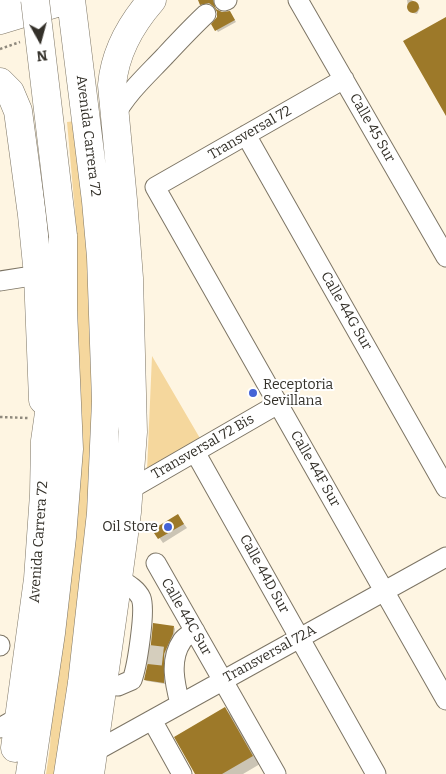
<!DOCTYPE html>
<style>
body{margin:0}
#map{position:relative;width:446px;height:774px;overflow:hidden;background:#fef5e2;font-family:Bitter,serif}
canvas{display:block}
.north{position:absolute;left:15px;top:15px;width:50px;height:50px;-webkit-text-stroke:4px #fff;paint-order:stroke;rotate:173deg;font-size:14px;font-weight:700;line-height:20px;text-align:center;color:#333029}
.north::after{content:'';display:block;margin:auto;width:18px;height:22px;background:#333029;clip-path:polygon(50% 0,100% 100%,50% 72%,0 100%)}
</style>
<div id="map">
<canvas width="446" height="774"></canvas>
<div class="north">N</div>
</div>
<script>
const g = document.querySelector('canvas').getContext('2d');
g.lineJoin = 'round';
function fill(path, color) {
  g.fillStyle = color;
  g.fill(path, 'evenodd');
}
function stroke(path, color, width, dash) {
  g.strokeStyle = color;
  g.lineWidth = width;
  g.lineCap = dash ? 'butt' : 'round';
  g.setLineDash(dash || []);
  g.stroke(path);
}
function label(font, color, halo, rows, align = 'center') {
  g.font = font + ' Bitter,serif';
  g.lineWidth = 4;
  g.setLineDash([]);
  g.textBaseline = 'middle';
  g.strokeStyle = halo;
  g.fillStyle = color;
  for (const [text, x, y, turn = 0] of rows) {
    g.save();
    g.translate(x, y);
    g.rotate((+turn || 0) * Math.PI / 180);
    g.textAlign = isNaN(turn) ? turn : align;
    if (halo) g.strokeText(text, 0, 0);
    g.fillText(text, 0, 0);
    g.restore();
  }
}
fill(new Path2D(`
 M76 121 84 190 97 452 61 774H46L50 747 54 669 79 393 75 212 67 122Z
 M152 356 201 440 147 471Z`), '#f5d79d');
fill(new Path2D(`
 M199 0H215V6L211 4 203 6Z
 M407 0H412L420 8 417 14 413 13 408 7Z
 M231 14 236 22 218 32 213 25Z
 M178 516 187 528 163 543 154 530Z
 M174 627 175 629 174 636 166 657 165 684 147 681 145 680Z
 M225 709 233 717 260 764 243 774H197Z`), '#0003');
fill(new Path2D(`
 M198 0H213L216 9 222 12 230 11 235 20 215 31 211 24 217 17V12L214 7 209 3 200 5Z
 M407 7a6 6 0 1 1 12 0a6 6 0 1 1-12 0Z
 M446 17V116L403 41Z
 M178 514 184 524 158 539 152 530Z
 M153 623 174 626 173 634 164 654V683L144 680 150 653Z
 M225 707 253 756 222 774H195L174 737Z`), '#9d7929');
stroke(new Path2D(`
 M144 654 170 657`), '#d5cebd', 19, [19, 9]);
const minor = new Path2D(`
 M298 0 446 257
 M224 1 227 0
 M0 3 12 0
 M344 79 155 187 446 700
 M114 117C127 93 146 76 164 57 178 42 191 28 206 14
 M246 135 446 488
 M0 281 38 275 47 270
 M195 452 376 774
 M129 490 278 404
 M156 563 276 774
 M0 645V646
 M103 685 118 686 132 680C137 667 146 610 141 598 137 589 126 583 118 578
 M180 704C175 684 169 660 182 641 184 637 191 634 195 631
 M152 720 182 774
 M0 728 19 717
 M94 752 446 557`);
const highway = new Path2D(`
 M0 20 66 0
 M0 82 10 92 18 111 32 215 38 275 43 400
 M118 578 127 512 133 432 129 278 123 200 112 85C115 52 131 24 152 0
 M15 748 38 579 44 494 45 441 54 378
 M30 774 51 633 62 537 69 449 63 310V236
 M68 774 82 683 101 513 106 401 101 257 96 201 71 0
 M90 774 118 578 116 560`);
stroke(minor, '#7d7565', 21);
stroke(highway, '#7d7565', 29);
stroke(new Path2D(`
 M0 49 20 42
 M0 417 28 418`), '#8f897d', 2.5, [2.5, 2.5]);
stroke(minor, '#fff', 19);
stroke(highway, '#fff', 28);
const highwayBridge = new Path2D(`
 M35 0 63 236`);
stroke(highwayBridge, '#7d7565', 29, []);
stroke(highwayBridge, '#fff', 28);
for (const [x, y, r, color] of [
 [253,393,5,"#4463d6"],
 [168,527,5,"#4463d6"]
]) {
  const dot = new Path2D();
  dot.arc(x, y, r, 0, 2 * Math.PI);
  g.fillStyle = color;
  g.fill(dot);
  stroke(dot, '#fff', 2);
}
label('14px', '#333029', '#fff', [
 ["Calle 45 Sur",372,128,60],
 ["Transversal 72",250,133,-30],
 ["Avenida Carrera 72",88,136,83],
 ["Calle 44G Sur",346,311,60],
 ["Transversal 72 Bis",203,447,-30],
 ["Calle 44F Sur",315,469,60],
 ["Avenida Carrera 72",39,542,-86],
 ["Calle 44D Sur",264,574,61],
 ["Calle 44C Sur",186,617,60],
 ["Transversal 72A",270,654,-29]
]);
label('14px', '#333029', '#fff', [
 ["Receptoria",263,385],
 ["Sevillana",263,401],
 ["Oil Store",158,527,"right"]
], 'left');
</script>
